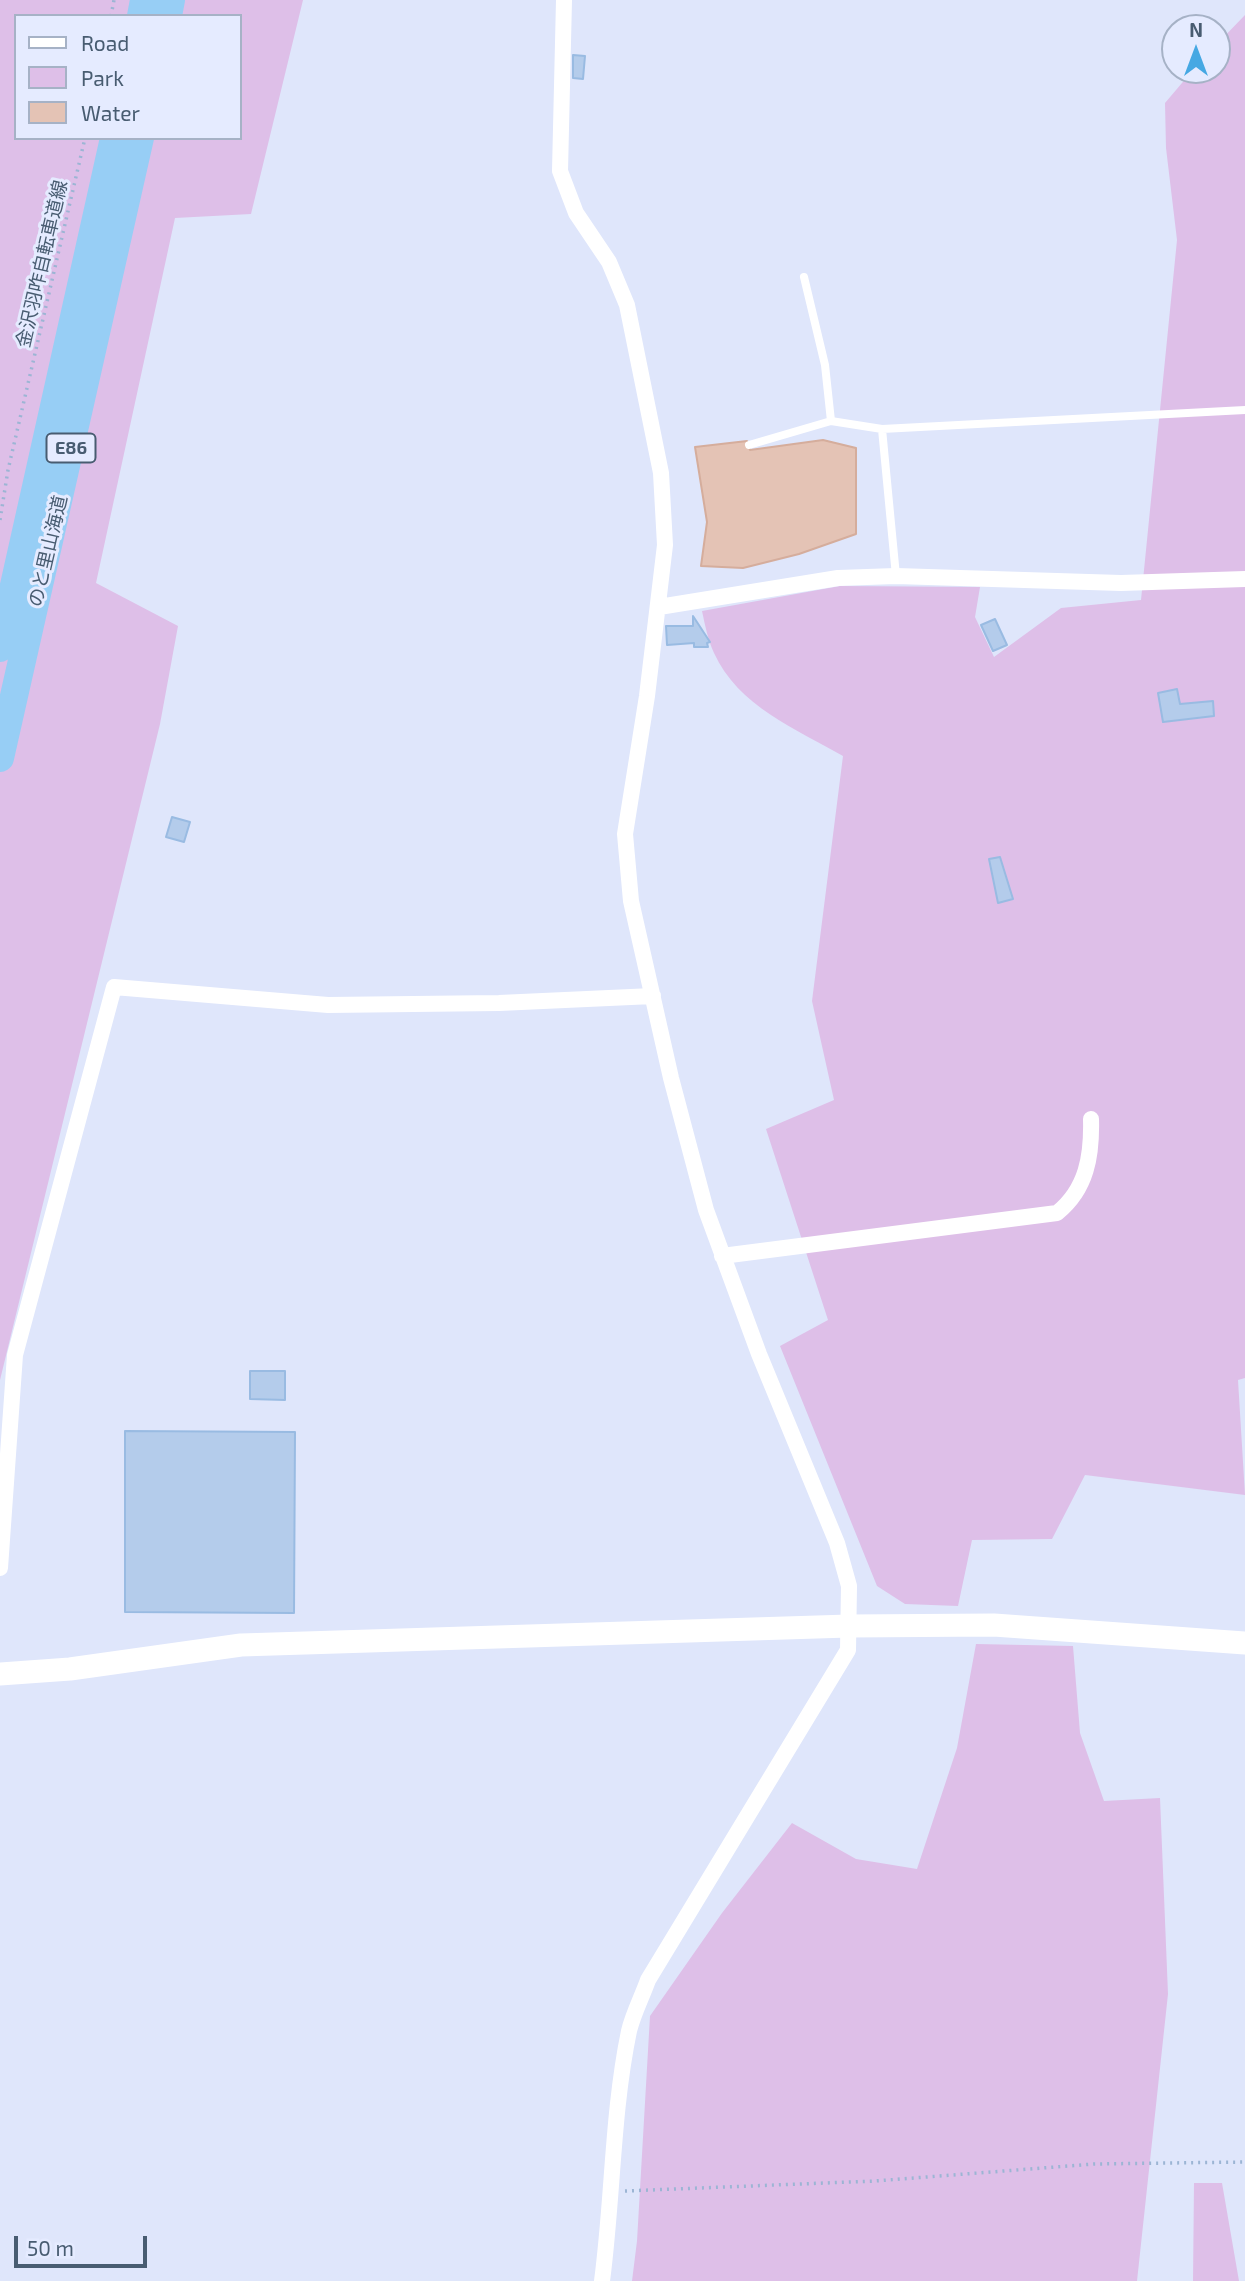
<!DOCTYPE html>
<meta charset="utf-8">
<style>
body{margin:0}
#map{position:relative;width:1245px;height:2281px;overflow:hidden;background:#dfe6fb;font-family:"Exo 2",sans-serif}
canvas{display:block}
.legend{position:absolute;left:14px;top:14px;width:228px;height:126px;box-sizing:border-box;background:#e5ebff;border:2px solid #a6b2c6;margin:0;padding:9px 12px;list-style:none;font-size:21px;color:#485c71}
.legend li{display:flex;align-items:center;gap:14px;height:35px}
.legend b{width:35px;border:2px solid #a6b2c6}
.north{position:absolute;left:1161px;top:14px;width:70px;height:70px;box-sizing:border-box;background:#e5ebff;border:2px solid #a6b2c6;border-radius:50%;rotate:0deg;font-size:19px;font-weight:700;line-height:28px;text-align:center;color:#485c71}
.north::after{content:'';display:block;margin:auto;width:24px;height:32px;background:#46a8e3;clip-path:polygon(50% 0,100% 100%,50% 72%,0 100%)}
.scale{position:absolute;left:14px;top:2236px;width:133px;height:32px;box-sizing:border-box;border:4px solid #485c71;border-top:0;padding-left:9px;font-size:21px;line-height:24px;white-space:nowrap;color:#485c71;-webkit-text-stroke:5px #e5ebff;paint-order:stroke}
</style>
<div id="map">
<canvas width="1245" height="2281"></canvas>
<ul class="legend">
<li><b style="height:9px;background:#fff"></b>Road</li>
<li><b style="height:19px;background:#debfe8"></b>Park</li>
<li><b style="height:19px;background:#e4c3b5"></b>Water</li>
</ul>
<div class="north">N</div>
<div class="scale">50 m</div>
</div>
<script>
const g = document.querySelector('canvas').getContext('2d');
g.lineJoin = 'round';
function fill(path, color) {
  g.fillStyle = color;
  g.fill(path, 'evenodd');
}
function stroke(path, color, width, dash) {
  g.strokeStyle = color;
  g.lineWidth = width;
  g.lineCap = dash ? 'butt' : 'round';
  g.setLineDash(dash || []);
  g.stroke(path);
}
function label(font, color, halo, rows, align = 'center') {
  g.font = font + ' "Exo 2","Noto Sans JP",sans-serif';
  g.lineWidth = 6;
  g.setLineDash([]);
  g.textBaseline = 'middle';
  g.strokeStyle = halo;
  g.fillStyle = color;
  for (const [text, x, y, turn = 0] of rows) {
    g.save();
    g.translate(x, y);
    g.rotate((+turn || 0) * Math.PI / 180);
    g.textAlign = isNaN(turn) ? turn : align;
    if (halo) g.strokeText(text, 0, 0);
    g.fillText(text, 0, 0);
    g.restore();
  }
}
fill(new Path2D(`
 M0 0H303L251 214 175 218 96 583 178 626 160 724 0 1380ZM16 16H240V138H16Z
 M1245 15V1378L1238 1380 1245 1495 1085 1475 1052 1539 972 1540 958 1606 905 1604 877 1586 780 1346 828 1320 766 1129 834 1100 812 1001 843 756C796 729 738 706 714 653 708 640 705 625 702 611L840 586 980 587 975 617 994 657 1061 608 1141 600 1177 240 1166 148 1165 103 1193 70H1217V44Z
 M976 1644 1073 1646 1080 1733 1104 1801 1160 1798 1168 1994 1137 2281H632L637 2241 650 2016 722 1913 792 1823 856 1859 917 1869 957 1748Z
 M1194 2183H1222L1239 2281H1193Z`), '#debfe8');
const water = new Path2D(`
 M823 440 856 448V534L799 554 743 568 701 566 707 522 695 447 747 441 750 450Z`);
fill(water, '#e4c3b5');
stroke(water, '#d5ad9c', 2);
const building = new Path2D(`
 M573 55 585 56 583 79 573 78Z
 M693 616 710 642 707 643 708 647H694V643L667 645 666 626H693Z
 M995 619 1007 645 993 651 981 625Z
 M1177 689 1180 704 1213 701 1214 716 1163 722 1158 693Z
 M172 817 190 822 184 842 166 837Z
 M1000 857 1013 899 998 903 989 859Z
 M250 1371H285V1400L250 1399Z
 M125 1431 295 1432 294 1613 125 1612Z`);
fill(building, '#b4cceb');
stroke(building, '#99bbe2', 2);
stroke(new Path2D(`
 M111 16 114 0
 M0 520 8 470 85 138
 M625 2191 875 2181 1094 2164 1245 2162`), '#9cb5d4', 3.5, [2, 5]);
stroke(new Path2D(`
 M804 277 825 365 831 421 882 429 1245 410
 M882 429 896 576
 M749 445 831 421`), '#fff', 8);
stroke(new Path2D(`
 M564 0 560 171 576 213 609 262 627 305 661 473 665 545 647 696 625 834 631 901 671 1078 706 1210 759 1354 837 1543 849 1586 848 1650 648 1980C642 1997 633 2014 629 2031 612 2113 613 2198 602 2281
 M659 607 838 578 896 576 1121 583 1245 579
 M722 1256 1057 1213C1087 1189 1092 1155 1091 1119
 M0 1568 15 1355 114 987 328 1005 499 1003 653 996`), '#fff', 16);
stroke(new Path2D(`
 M0 1674 70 1669 241 1645 849 1626 994 1625 1245 1643`), '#fff', 23);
stroke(new Path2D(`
 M141 16 144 0
 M168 16 171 0
 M0 648 114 138
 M0 758 140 138`), '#97cef5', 28);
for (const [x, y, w] of [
 [71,448,49]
]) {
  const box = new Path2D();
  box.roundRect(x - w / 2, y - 14.5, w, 29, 5);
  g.fillStyle = '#e5ebff';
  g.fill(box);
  stroke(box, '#485c71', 2);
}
label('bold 18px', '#485c71', null, [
 ["E86",71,448]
]);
label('19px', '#485c71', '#e5ebff', [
 ["金沢羽咋自転車道線",42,264,-77],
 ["のと里山海道",48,551,-77]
]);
</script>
